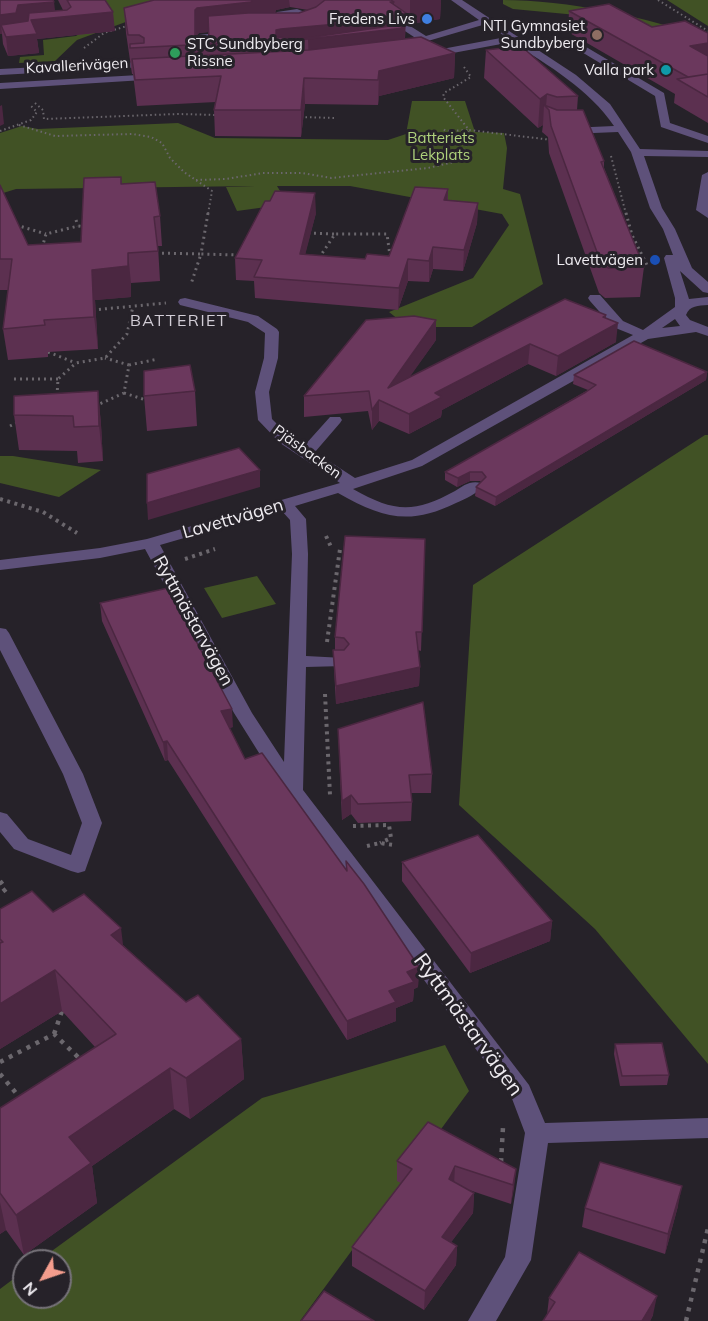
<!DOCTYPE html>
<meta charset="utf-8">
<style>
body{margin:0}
#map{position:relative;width:708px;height:1321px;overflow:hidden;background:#262229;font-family:Mulish,sans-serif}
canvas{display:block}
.north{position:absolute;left:12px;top:1249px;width:60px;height:60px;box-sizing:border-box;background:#262229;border:2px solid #767279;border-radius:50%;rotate:230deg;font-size:16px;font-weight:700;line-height:24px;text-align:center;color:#eeebf0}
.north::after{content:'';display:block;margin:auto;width:21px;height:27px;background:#f49d8d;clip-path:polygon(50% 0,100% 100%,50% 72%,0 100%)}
</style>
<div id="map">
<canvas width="708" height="1321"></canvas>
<div class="north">N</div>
</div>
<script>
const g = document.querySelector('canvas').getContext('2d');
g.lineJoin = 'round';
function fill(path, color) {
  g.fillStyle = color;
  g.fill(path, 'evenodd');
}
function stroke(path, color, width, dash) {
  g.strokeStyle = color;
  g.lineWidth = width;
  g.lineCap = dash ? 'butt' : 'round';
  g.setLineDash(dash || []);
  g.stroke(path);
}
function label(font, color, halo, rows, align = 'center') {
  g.font = font + ' Mulish,sans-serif';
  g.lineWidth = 6;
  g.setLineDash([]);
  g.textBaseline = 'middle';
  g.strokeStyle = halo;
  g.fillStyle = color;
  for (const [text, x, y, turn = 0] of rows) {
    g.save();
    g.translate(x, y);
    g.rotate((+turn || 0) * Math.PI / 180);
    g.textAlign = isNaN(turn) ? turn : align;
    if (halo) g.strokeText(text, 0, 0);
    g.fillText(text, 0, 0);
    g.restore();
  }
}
fill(new Path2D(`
 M101 0H185L77 40 55 61 19 63 20 57 44 55 43 40 76 36 103 19Z
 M503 0C566 0 649 17 708 39L577 15 513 9 503 4Z
 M667 0H708V26Z
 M412 101H465L475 132 504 133 507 148 503 189 520 194 543 284 472 327H408L389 312 473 278 509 225 502 214 350 186H277L288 204 237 211 226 187 255 186 16 189 0 194V133L22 126 38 129 178 123 215 138 388 140 406 134Z
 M705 435H708V1064L595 929 459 805 473 585Z
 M0 456H13L101 470 59 497 0 483Z
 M257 576 276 604 222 618 204 588Z
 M445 1045 469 1091 300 1321H0V1289L24 1271V1297H60V1261H38L262 1098Z`), '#415225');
stroke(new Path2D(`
 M658 0 708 31
 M84 48 104 33 130 25
 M464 67 471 77 444 93 443 97 469 130 552 140
 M35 103 43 110 44 119 178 114 217 115
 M301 117 336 118
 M19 125 55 136 132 134 151 137 162 143 170 158 184 172 212 191 208 214
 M0 131 31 120 37 112 30 105
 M611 156 626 214
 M196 180 226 179 263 173H302L331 178 428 168 463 160 469 130 446 131 443 129`), '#6b676d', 2, [1.5, 3]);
stroke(new Path2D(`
 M208 213 201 254 239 255
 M626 213 632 235 647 265
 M76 220 78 226
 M16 225 46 234
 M308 233 335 234
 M42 248 46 234 78 226 86 227
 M156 253 201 254 191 284
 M319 258 335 234H387L390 256 387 257
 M93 310 166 303
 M48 352 76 363
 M129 365 158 359
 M14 379H58
 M124 393 149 401
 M57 396 58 379 76 363 105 358 127 334 133 306
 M95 406 124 393 129 365 105 358
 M10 426 18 422`), '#6b676d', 3, [2, 4]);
stroke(new Path2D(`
 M0 499 43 512 77 533
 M326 536 332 549
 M185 559 215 549
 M327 642 340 549
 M325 694 330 795
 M353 826 389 825 391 838 380 843
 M367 846 380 843 393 845`), '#6b676d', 4, [3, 4.5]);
stroke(new Path2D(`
 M0 881 6 889 0 894
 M54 1034 62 1011
 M0 1062 54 1034 81 1060
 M0 1074 21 1099
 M501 1162 503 1127
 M686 1321 708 1228`), '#6b676d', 4.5, [4, 6]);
fill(new Path2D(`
 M358 0H369L426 36 479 20 451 0H462L576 75 610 104 640 149 708 151V157L644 156 662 208 675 229 692 268 708 282V293L703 292 680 271 689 299 708 297V305C698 306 690 305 686 315L690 320 708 327V336L696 332 648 339 422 466 353 489C394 512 413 514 455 491 463 486 470 480 481 483L483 486C477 494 465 499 456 503 409 526 382 518 338 493L295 506 306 519 308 554 306 656 344 658 347 662 344 666 306 667 303 790 529 1085 545 1123 708 1118V1138L548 1143 531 1260 496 1321H468L505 1257 525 1133 511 1096 286 796 234 713 145 549 100 558 0 570V560L100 548 147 539 340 483 280 443 258 420 255 392 264 358 265 333 248 322 180 305 178 302 180 299 185 298 258 316 277 329 279 332 278 358 269 392 272 419 290 437 304 446 330 417H340L342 420 340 423 315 452 355 478 412 460 633 335 613 327 590 301 588 298 590 295H600L623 321 643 330 675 307V298L664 258 666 255H673L663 229 650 208 631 152 618 132 569 134 563 131 569 128 614 126C589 89 549 66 512 42L426 58 421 55 426 52 506 37 486 24 404 48 400 47V43L417 39ZM675 319 680 326 662 328ZM281 510 290 520 292 554 284 762 252 713 160 545Z
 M297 9 320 18V27H314L312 21 296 15 284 16 282 21 268 26 263 23 275 17 277 12Z
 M232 31 235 32V36L207 39 209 63 200 65 199 35Z
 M570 41H576L664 93 670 123 708 136V143L661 127 655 96 570 45Z
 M140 62 144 63V67L0 75V69Z
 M156 74 160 75V79L0 89V83Z
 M708 172V218L696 210 702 175Z
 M0 628 6 629 9 633 83 774 102 823 85 871 78 873 71 871 14 849 0 832V812L7 814 28 839 71 855 82 823 63 774 0 650Z`), '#5e517a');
fill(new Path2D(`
 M0 0 55 11 63 10 58 0H105L115 31 37 39 39 53 8 56 3 44 2 34H0Z
 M154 0H441L440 19 410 24 406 21 405 38 404 39 455 53 454 78 379 96 378 105 305 104 301 137 215 136 214 110 216 102 137 106 133 74H132L126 33 124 8ZM290 7 308 10 299 13H275L276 10ZM209 32V40L201 43 197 39V35L199 33Z
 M569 11 652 27 708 33V123L674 103 675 94 568 32Z
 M486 50 578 96 577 110 604 161V168L644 267 640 297 605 298 599 293 549 153 548 137 542 132 543 125 538 128 484 78Z
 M121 177 122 184 160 216 162 246H158L160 281 131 283V297L95 300 98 349 48 352V357L8 360 3 329 8 290H0V185L28 245 81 242Z
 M448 189V200L478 203 477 223 463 271 433 269 429 282 408 281 398 310 255 298 254 281 236 280 235 258 316 213 305 254 365 259 389 256Z
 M606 318 616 342 556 376 528 364 442 410 441 417 409 434 379 421 372 430 368 411 304 417V396L436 340 409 377Z
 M707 372 706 380 495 506 475 496 476 487 481 481H470L457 487 445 480V472L588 390 573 384 574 375Z
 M98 391 101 425 103 461 78 463 77 451 19 450 14 415Z
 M195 391 197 426 147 431 144 396Z
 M425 539 421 651 418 650 420 667 419 686 336 704 334 669 333 650H335V637Z
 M100 603 233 727 229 728 245 759 346 870V861L419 967 418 987 414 989 413 1001 396 1008V1021L347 1040 168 760 165 761 102 621Z
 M338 729 432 774 431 793H411L412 802 411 821 358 823 351 814 342 820Z
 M402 862 552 921 550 941 470 973 402 881Z
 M0 909 53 912 124 946 186 1002 241 1039 244 1079 190 1119 174 1109 92 1166 97 1203 24 1255 6 1230 0 1234V1108L95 1047 62 1011 0 1049Z
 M615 1044 669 1075 667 1085 620 1086 614 1054Z
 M397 1161 516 1169 511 1204 469 1190 474 1193 473 1213 451 1242 457 1246 456 1265 424 1310 352 1266V1247L401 1183 397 1181Z
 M678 1206 665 1254 582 1227 585 1208Z
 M549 1298 653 1315 650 1321H543L547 1315Z`), '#5c3050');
fill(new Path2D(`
 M252 0H289L290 7 276 10 273 15 251 27 199 33 197 35V45H196L195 10 197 8Z
 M410 0H441L440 19 410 24Z
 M54 2 56 18 113 12 115 31 37 39 39 53 8 56 6 37 1 25 2 34H0V15L18 5Z
 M394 2 393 15 406 13 404 53 309 65 308 39 276 41V30Z
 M708 43V65L690 46Z
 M455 53 454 78 379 96 378 105 379 71Z
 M304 78 305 104 301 137V110Z
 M547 94 546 107 544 105 543 125 538 128 540 99Z
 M2 105 4 124 0 126V106Z
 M448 189 447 210 444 200Z
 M315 193 316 213 300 275V254Z
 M478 203 477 223 463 271 464 250Z
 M433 247V269L429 282V261Z
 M128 253 131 283V297L95 300 98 349 94 317 92 270Z
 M408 259V281L398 310 399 288Z
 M606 315 605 330 618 323 616 342 556 376 558 356 603 317Z
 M436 320V340L390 405 388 388Z
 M530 344 528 364 442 410 441 417 409 434V414L435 393Z
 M707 372 706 380 495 506 496 497Z
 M98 391 101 425 103 461 99 426Z
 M379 400V421L372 430V410Z
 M260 470V487L148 520 147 503Z
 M470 472V481L457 487 458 478Z
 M420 667 419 686 336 704V686Z
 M232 709 233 727 222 730 221 711Z
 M167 741 168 760 165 761 163 742Z
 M351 795V814L342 820V801Z
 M552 921 550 941 470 973 471 953Z
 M121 928 126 969 111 935Z
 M419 967 418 987 414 989 413 1001 396 1008V1021L347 1040V1021L389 991 407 972Z
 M55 970 62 1011 0 1049V1004Z
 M241 1039 244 1079 190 1119 186 1078Z
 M170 1068 174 1109 92 1166 97 1203 24 1255 16 1215 69 1137Z
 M455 1166 454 1185 449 1179Z
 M516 1169 514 1189 511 1204 513 1185Z
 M682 1186 678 1206 665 1254 668 1234Z
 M474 1193 473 1213 441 1256 442 1237Z
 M0 1202 6 1230 0 1234Z
 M457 1246 456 1265 424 1310 425 1291Z
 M657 1296 653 1315 650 1321H642Z`), '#4b2741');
const building = new Path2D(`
 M0 0H53L54 2 18 5 16 13 0 15Z
 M67 0H105L113 12 31 20 37 34 6 37 1 25 28 21 29 13 67 10 71 7Z
 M154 0H252L251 2 197 8 195 10V38L201 43 209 40 208 16 248 13H299L316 7 325 0H391L394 2H390L406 13 360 22 281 29 276 30V37L299 39 397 25 404 28 308 39 130 48V44L144 43V38L139 35H128L124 8Z
 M609 4 652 27 685 21 708 33V43L690 46 708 56V74L688 77 569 11Z
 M421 37 455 53 379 71 378 80 304 78 301 110H214L221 76 135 80 132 59 309 50Z
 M521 46 578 96 557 97 547 94 540 99 486 50Z
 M708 74V97L677 79Z
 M544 105 557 110H583L604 161 601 162 644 267 608 268 601 263 551 126 549 110Z
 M121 177V184L155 182 160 216 154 217 158 251 128 253V266L92 270 94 317 44 320 45 325 3 329 12 259H0V185L28 245 81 242 84 178Z
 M415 187 448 189 444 200 478 203 464 250 433 247 429 261 408 259 399 288 254 277 262 260 235 258 265 201H270L275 191 315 193 300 254 365 259 367 254 389 256Z
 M565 299 606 315 603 317 618 323 558 356 530 344 435 393 442 397 409 414 379 400 372 410 369 391 304 396 366 320 414 316 436 320 388 388Z
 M634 341 707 372 496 497 476 487 486 477 482 472H470L458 478 445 472 586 392 596 385 574 375Z
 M190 365 195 391 144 396V371Z
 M98 391 99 426 74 427 73 416 14 415V396Z
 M239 448 260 470 147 503V474Z
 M345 536 425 539 422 632H416L420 667 336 686 333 650H344L349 644 344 638 335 637Z
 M168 588 232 709 221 711 245 759 262 753 347 871 346 861 364 884 419 967 407 972 414 982 389 991 396 1002 347 1021 167 741 163 742 100 603Z
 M423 702 432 774 409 775 412 802 358 804 351 795 342 801 338 729Z
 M478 835 552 921 471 953 402 862Z
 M32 891 53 912 84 894 121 928 111 935 186 1002 198 995 241 1039 186 1078 170 1068 69 1137 91 1163 16 1215 0 1193V1108L116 1034 55 970 0 1004V943L3 942 0 939V909Z
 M662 1043 669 1075 622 1076 615 1044Z
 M428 1122 516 1169 513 1185 455 1166 449 1179 474 1193 442 1237 457 1246 425 1291 352 1247 412 1169 397 1161Z
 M600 1162 682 1186 668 1234 585 1208Z
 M579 1252 657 1296 642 1321H543L555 1302 549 1298Z
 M324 1291 374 1321H301Z`);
fill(building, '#6b385d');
stroke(building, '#4b2741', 1.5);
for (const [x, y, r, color] of [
 [427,19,6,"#3f7fe0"],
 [597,35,6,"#8d6e63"],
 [175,53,6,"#2e9e5b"],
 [666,70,6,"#0f9aa8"],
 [655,260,6,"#1a4fb4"]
]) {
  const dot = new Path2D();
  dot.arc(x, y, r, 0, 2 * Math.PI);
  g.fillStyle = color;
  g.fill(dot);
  stroke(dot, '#262229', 2);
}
label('15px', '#eeebf0', '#262229', [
 ["Fredens Livs",415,19],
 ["NTI Gymnasiet",585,26],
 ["Sundbyberg",585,43],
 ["STC Sundbyberg",187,44,"left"],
 ["Rissne",187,61,"left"],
 ["Valla park",654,70],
 ["Lavettvägen",643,260]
], 'right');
label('15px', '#eeebf0', '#262229', [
 ["Kavallerivägen",77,66,-3],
 ["Pjäsbacken",307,452,36]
]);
label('15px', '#afd27c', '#262229', [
 ["Batteriets",441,138],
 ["Lekplats",441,155]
]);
g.letterSpacing = '1.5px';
label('16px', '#d3ced7', '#262229', [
 ["BATTERIET",179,321]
]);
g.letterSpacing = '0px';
label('18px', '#eeebf0', '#262229', [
 ["Lavettvägen",233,519,-16],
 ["Ryttmästarvägen",193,621,61]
]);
label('21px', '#eeebf0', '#262229', [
 ["Ryttmästarvägen",468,1025,54]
]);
</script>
